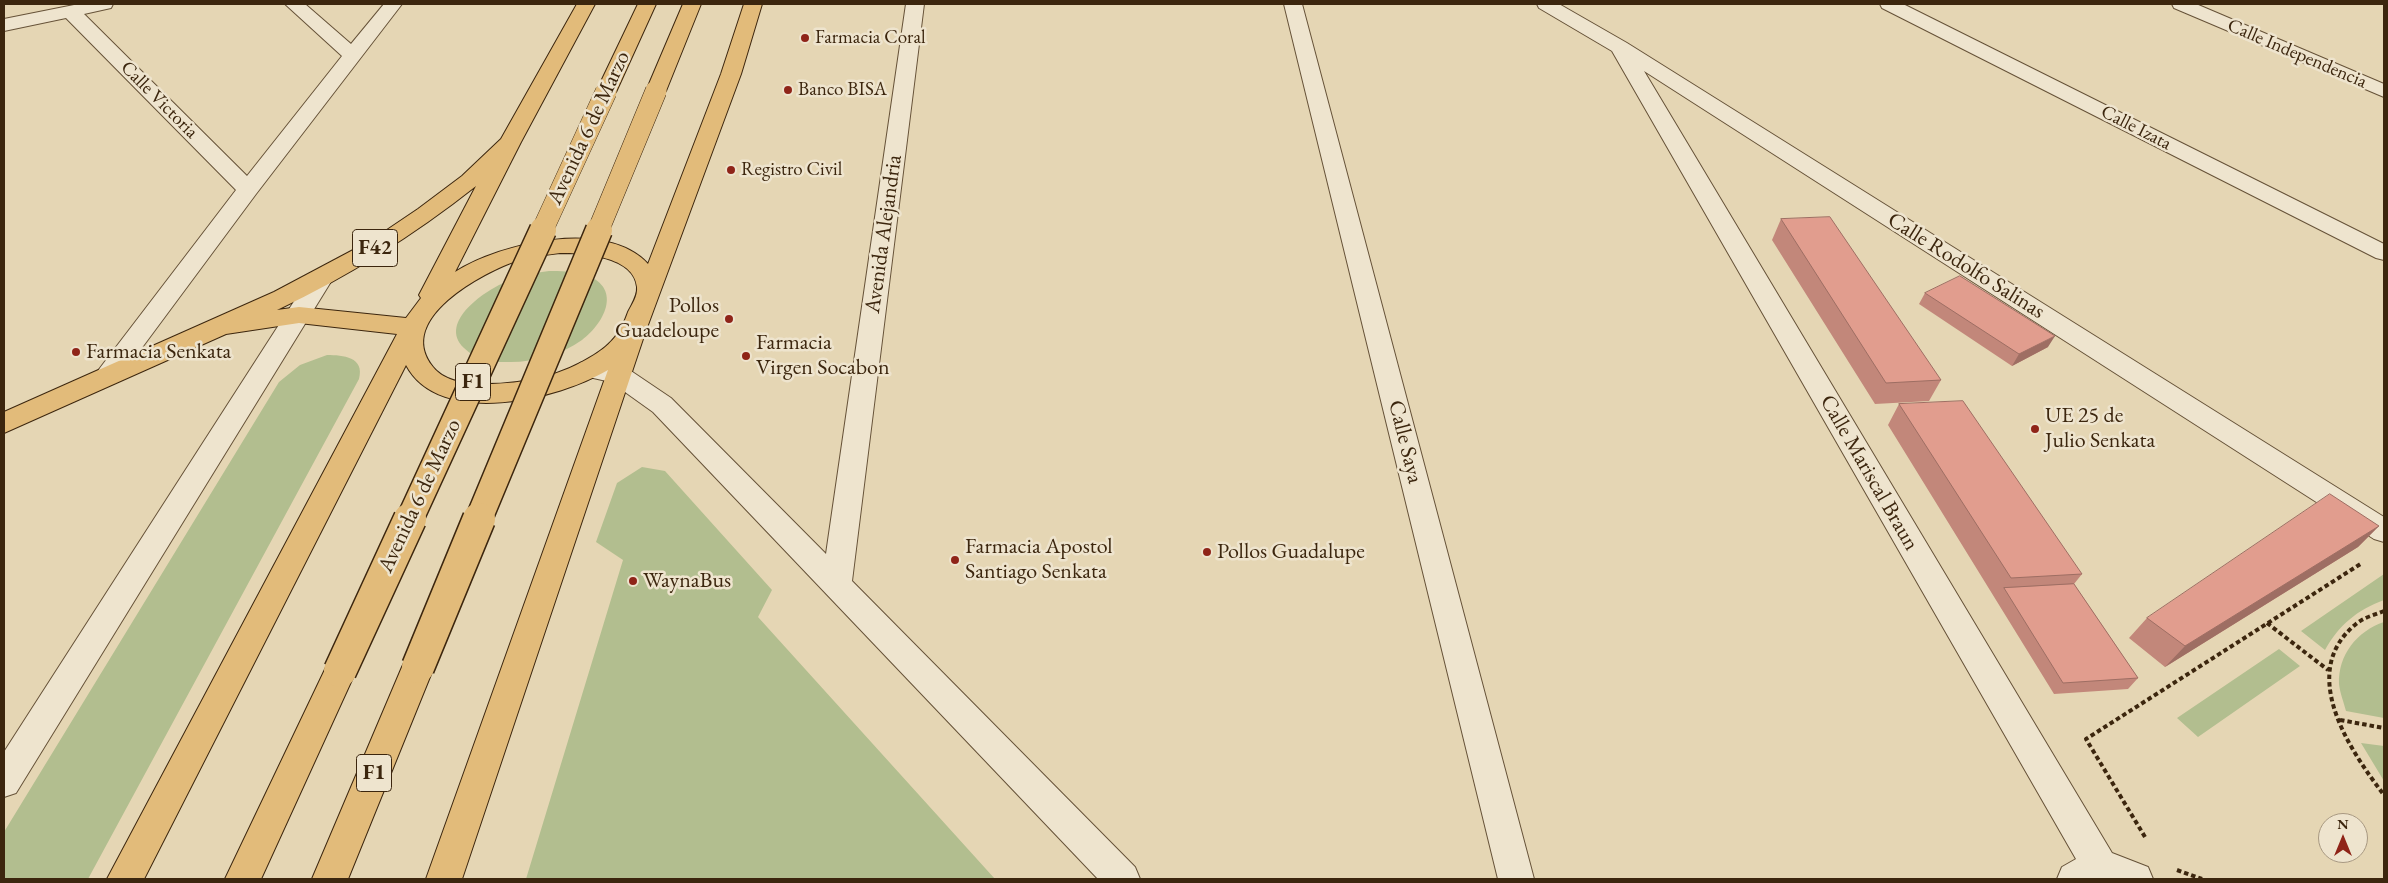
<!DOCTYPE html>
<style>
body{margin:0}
#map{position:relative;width:2388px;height:883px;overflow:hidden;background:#e5d6b4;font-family:"EB Garamond",serif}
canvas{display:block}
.frame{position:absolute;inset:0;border:5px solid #3c260e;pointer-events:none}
.north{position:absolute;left:2318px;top:813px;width:50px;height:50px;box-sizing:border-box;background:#eee4ce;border:1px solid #a79881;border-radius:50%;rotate:0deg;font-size:14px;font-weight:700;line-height:20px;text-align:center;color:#3c260e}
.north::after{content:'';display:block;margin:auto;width:18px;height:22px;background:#8f2418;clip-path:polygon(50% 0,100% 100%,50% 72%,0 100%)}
</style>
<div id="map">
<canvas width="2388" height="883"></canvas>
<div class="frame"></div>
<div class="north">N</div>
</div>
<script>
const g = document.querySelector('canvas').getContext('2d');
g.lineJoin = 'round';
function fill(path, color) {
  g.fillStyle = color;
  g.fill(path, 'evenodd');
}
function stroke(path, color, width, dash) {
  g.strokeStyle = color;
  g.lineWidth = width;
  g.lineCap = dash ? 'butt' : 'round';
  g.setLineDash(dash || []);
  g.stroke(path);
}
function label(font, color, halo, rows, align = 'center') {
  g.font = font + ' "EB Garamond",serif';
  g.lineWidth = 5;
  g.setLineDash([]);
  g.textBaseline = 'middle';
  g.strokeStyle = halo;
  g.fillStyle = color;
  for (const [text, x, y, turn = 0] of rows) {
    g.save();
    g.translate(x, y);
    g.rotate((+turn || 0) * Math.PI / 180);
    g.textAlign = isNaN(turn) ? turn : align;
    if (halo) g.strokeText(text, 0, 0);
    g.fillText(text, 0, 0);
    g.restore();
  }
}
fill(new Path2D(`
 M549 271C560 271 572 271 583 274 623 286 606 322 582 340 561 355 532 363 506 362 491 362 476 360 464 348 437 322 487 289 508 281 521 275 535 273 549 271Z
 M327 355C343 355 365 357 359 379L88 879H4V832L279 382 300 365Z
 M642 467 665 471 772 590 758 617 995 879H526L623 560 596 542 617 483Z
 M2384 574V600C2357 610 2339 625 2325 650L2301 631Z
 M2384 622V718L2346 711C2344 703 2340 693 2339 684 2338 655 2357 631 2384 622Z
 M2279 649 2300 666 2198 737 2177 718Z
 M2361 743 2384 746V781Z`), '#b2be8f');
const minor = new Path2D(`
 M79 4H113L111 8 84 14 247 176 342 56 285 4H305L351 44 384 4H402L256 194 118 380 109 383 100 380 96 374 100 368 236 190 66 18 4 31V19Z
 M906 4H924L852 581 1135 867 1140 879H1098L653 412 611 382 580 375 576 369 580 363 589 360 628 369 671 398 826 554Z
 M1284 4H1302L1534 879H1498Z
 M1537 4H1559L1627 43 2384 517V542L2374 539 1644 71 2112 853 2148 867 2153 879H2057L2062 867 2076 859 1612 51 1539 8Z
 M1880 4H1903L2384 244V260L2376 258 1882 8Z
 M2172 4H2196L2384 84V97L2174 8Z
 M320 272 329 275 332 280 16 793 4 797V752L311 275Z`);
const major = new Path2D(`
 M577 4H595L521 142 455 272C501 243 606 218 648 264L721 74 744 4H762L741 74 645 333 462 879H426L608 370C559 399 440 429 406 365L144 879H107L397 334 299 323 226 334 4 433V412L274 292 372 240 418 209 462 176 501 139ZM476 186 419 295 421 298 406 318 299 307 277 310C349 276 414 235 476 186ZM560 253C583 253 634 256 637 287 638 296 632 304 628 312 621 332 612 344 594 355 561 376 524 384 485 384 467 384 445 382 433 367 394 319 483 272 519 260 532 256 546 255 560 253Z`);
const highway = new Path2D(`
 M638 4H656L616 92 613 96 606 98 599 96 596 92Z
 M683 4H701L666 91 663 95 656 97 649 95 646 91Z
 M418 654 429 657 434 667 348 879H312L402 667 407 657Z
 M340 657 351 661 356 671 261 879H225L329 661Z`);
stroke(minor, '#665238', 2);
stroke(major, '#3c260e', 2);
stroke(highway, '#3c260e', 2);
stroke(new Path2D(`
 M2384 611C2375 615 2364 617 2356 624 2297 672 2349 749 2384 795
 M2267 623 2328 670
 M2340 720 2384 728
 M2145 837 2086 739 2362 563
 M2177 870 2202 879`), '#3c260e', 4, [4.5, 3]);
fill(minor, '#eee4ce');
fill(major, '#e2bb7a');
fill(highway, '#e2bb7a');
const highwayBridgeFar2 = new Path2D(`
 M542 231 606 92
 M598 231 656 91`);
const highwayBridgeFar1 = new Path2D(`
 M409 521 543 230
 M478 521 599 230`);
const highwayBridge = new Path2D(`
 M418 667 479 519
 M340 671 410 519`);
stroke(highwayBridgeFar2, '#3c260e', 22, []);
stroke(highwayBridgeFar1, '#3c260e', 29, []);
stroke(highwayBridge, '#3c260e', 35, []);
stroke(highwayBridgeFar2, '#e2bb7a', 21);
stroke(highwayBridgeFar1, '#e2bb7a', 26);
stroke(highwayBridge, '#e2bb7a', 32);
fill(new Path2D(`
 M1781 219 1941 380 1929 401 1875 404 1772 240Z
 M1925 293 2048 347 2012 366 1919 304Z
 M1899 404 2082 574 2074 584 2138 678 2128 689 2054 694 1888 425Z
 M2379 526 2358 547 2165 667 2129 638 2147 618Z`), '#c2877a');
fill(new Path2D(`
 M2055 336 2048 347 2012 366 2019 354Z
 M2379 526 2358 547 2165 667 2185 646Z`), '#9e6e63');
const building = new Path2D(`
 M1830 217 1941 380 1886 383 1781 219Z
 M1960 276 2055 336 2019 354 1925 293Z
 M1963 401 2082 574 2011 578 1899 404Z
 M2330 494 2379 526 2185 646 2147 618Z
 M2074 584 2138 678 2063 683 2004 588Z`);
fill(building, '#e19d8e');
stroke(building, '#9e6e63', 1);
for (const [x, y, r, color] of [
 [805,38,5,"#8f2418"],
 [788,90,5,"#8f2418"],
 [731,170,5,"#8f2418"],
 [729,319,5,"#8f2418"],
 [76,352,5,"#8f2418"],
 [746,356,5,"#8f2418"],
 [2035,429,5,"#8f2418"],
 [1207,552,5,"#8f2418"],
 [955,560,5,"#8f2418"],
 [633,581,5,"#8f2418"]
]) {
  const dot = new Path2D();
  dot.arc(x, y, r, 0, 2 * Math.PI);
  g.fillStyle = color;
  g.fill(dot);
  stroke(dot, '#eee4ce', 2);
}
label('19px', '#3c260e', '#eee4ce', [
 ["Farmacia Coral",815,38],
 ["Banco BISA",798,90],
 ["Registro Civil",741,170]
], 'left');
label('19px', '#3c260e', '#eee4ce', [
 ["Calle Independencia",2297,54,23],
 ["Calle Victoria",159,100,45],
 ["Calle Izata",2136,128,27]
]);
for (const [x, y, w] of [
 [375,248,45],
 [473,382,35],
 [374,773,35]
]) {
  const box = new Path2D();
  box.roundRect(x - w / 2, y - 18.5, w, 37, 4);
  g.fillStyle = '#eee4ce';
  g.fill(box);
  stroke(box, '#3c260e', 1);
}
label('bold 21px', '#3c260e', null, [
 ["F42",375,248],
 ["F1",473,382],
 ["F1",374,773]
]);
label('22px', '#3c260e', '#eee4ce', [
 ["Avenida 6 de Marzo",589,128,-65],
 ["Avenida Alejandria",884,234,-82],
 ["Calle Rodolfo Salinas",1966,266,32],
 ["Calle Saya",1405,442,76],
 ["Calle Mariscal Braun",1869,473,60],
 ["Avenida 6 de Marzo",420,496,-65]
]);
label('22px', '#3c260e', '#eee4ce', [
 ["Pollos",719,306,"right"],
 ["Guadeloupe",719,331,"right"],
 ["Farmacia",756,343],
 ["Virgen Socabon",756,368],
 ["Farmacia Senkata",86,352],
 ["UE 25 de",2045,416],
 ["Julio Senkata",2045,441],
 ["Farmacia Apostol",965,547],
 ["Santiago Senkata",965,572],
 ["Pollos Guadalupe",1217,552],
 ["WaynaBus",643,581]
], 'left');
</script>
